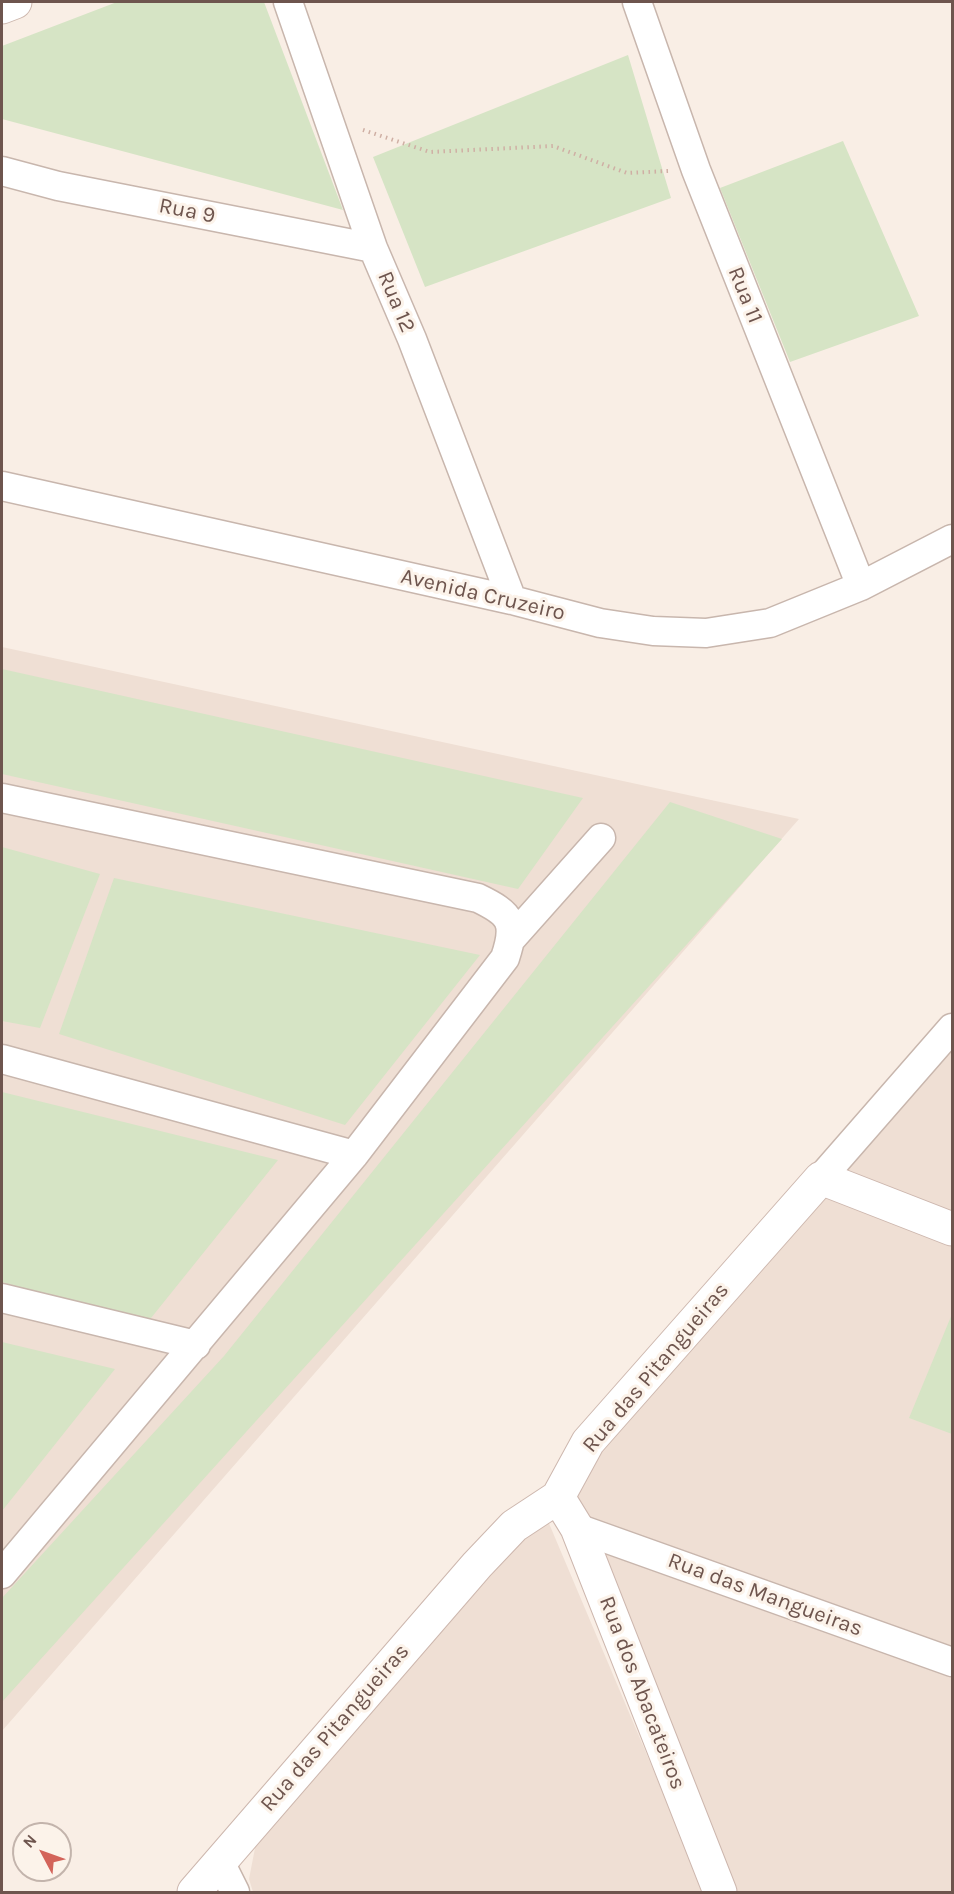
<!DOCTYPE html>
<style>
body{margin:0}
#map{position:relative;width:954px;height:1894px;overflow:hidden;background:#f9eee5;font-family:Karla,sans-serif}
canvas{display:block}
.frame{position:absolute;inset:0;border:3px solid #6e554e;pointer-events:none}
.north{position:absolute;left:12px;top:1822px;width:60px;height:60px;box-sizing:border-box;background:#fcf3ea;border:2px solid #c3b4ac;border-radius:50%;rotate:311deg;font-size:16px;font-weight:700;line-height:24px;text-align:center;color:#6e554e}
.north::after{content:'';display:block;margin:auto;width:21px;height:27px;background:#d3645a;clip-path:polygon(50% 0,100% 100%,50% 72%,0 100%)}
</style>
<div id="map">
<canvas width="954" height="1894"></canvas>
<div class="frame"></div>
<div class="north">N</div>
</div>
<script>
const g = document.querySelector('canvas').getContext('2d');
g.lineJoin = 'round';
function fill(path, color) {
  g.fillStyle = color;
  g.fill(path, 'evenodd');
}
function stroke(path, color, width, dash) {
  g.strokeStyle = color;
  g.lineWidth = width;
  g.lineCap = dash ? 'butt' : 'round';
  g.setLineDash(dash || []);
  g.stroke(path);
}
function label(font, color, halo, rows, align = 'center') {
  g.font = font + ' Karla,sans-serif';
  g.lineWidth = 6;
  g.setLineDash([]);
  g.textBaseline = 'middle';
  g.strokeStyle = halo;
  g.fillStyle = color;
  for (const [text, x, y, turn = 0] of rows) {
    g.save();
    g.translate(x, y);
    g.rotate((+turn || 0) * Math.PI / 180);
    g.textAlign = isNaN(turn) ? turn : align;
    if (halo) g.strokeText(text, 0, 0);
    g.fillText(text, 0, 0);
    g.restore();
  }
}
fill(new Path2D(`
 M2 647 799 819 2 1731Z
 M952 1028V1892H720L558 1497Z
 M545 1514 705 1892H253L249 1879 256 1843Z`), '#efdfd4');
fill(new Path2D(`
 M117 2H264L343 210 2 119V46Z
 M628 55 671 198 425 287 373 157Z
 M843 141 919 316 790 362 720 188Z
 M2 669 583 798 518 889 2 774Z
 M670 802 782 839 2 1702V1598L224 1356Z
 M2 847 100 874 40 1028 2 1021Z
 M114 878 480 955 345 1125 59 1034Z
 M2 1092 278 1160 147 1323 2 1282Z
 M952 1314V1434L909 1418Z
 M2 1342 115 1369 2 1511Z`), '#d6e4c5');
const street = new Path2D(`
 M288 2 373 248 412 339 512 600
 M637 2 696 170 861 586
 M2 171 58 186 373 248
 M2 486 512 600 600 623 653 631 706 633 770 623 861 586 952 539
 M2 798 478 898C511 914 517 922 505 958L354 1155 2 1574
 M512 938 601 838
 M2 1059 354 1155
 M821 1178 952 1028
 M2 1298 196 1345
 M577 1528 952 1662
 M220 1862 235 1892`);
const secondary = new Path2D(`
 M2 7 15 2
 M558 1497 577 1528 720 1892
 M194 1892 477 1565 514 1526 558 1497 588 1442 821 1178 952 1229`);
stroke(street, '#c8b6ad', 31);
stroke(secondary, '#cdb7ae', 35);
stroke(new Path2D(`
 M363 130 430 152 553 146 627 173 668 171`), '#cfafa4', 4, [1.5, 4.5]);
stroke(street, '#fff', 28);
stroke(secondary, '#fff', 33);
label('22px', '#6e554e', '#fcf3ea', [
 ["Rua 9",187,211,11],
 ["Rua 11",745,295,68],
 ["Rua 12",396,302,67],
 ["Avenida Cruzeiro",483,595,13],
 ["Rua das Pitangueiras",656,1368,-50],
 ["Rua das Mangueiras",765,1595,20],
 ["Rua dos Abacateiros",642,1693,69],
 ["Rua das Pitangueiras",335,1728,-49]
]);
</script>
